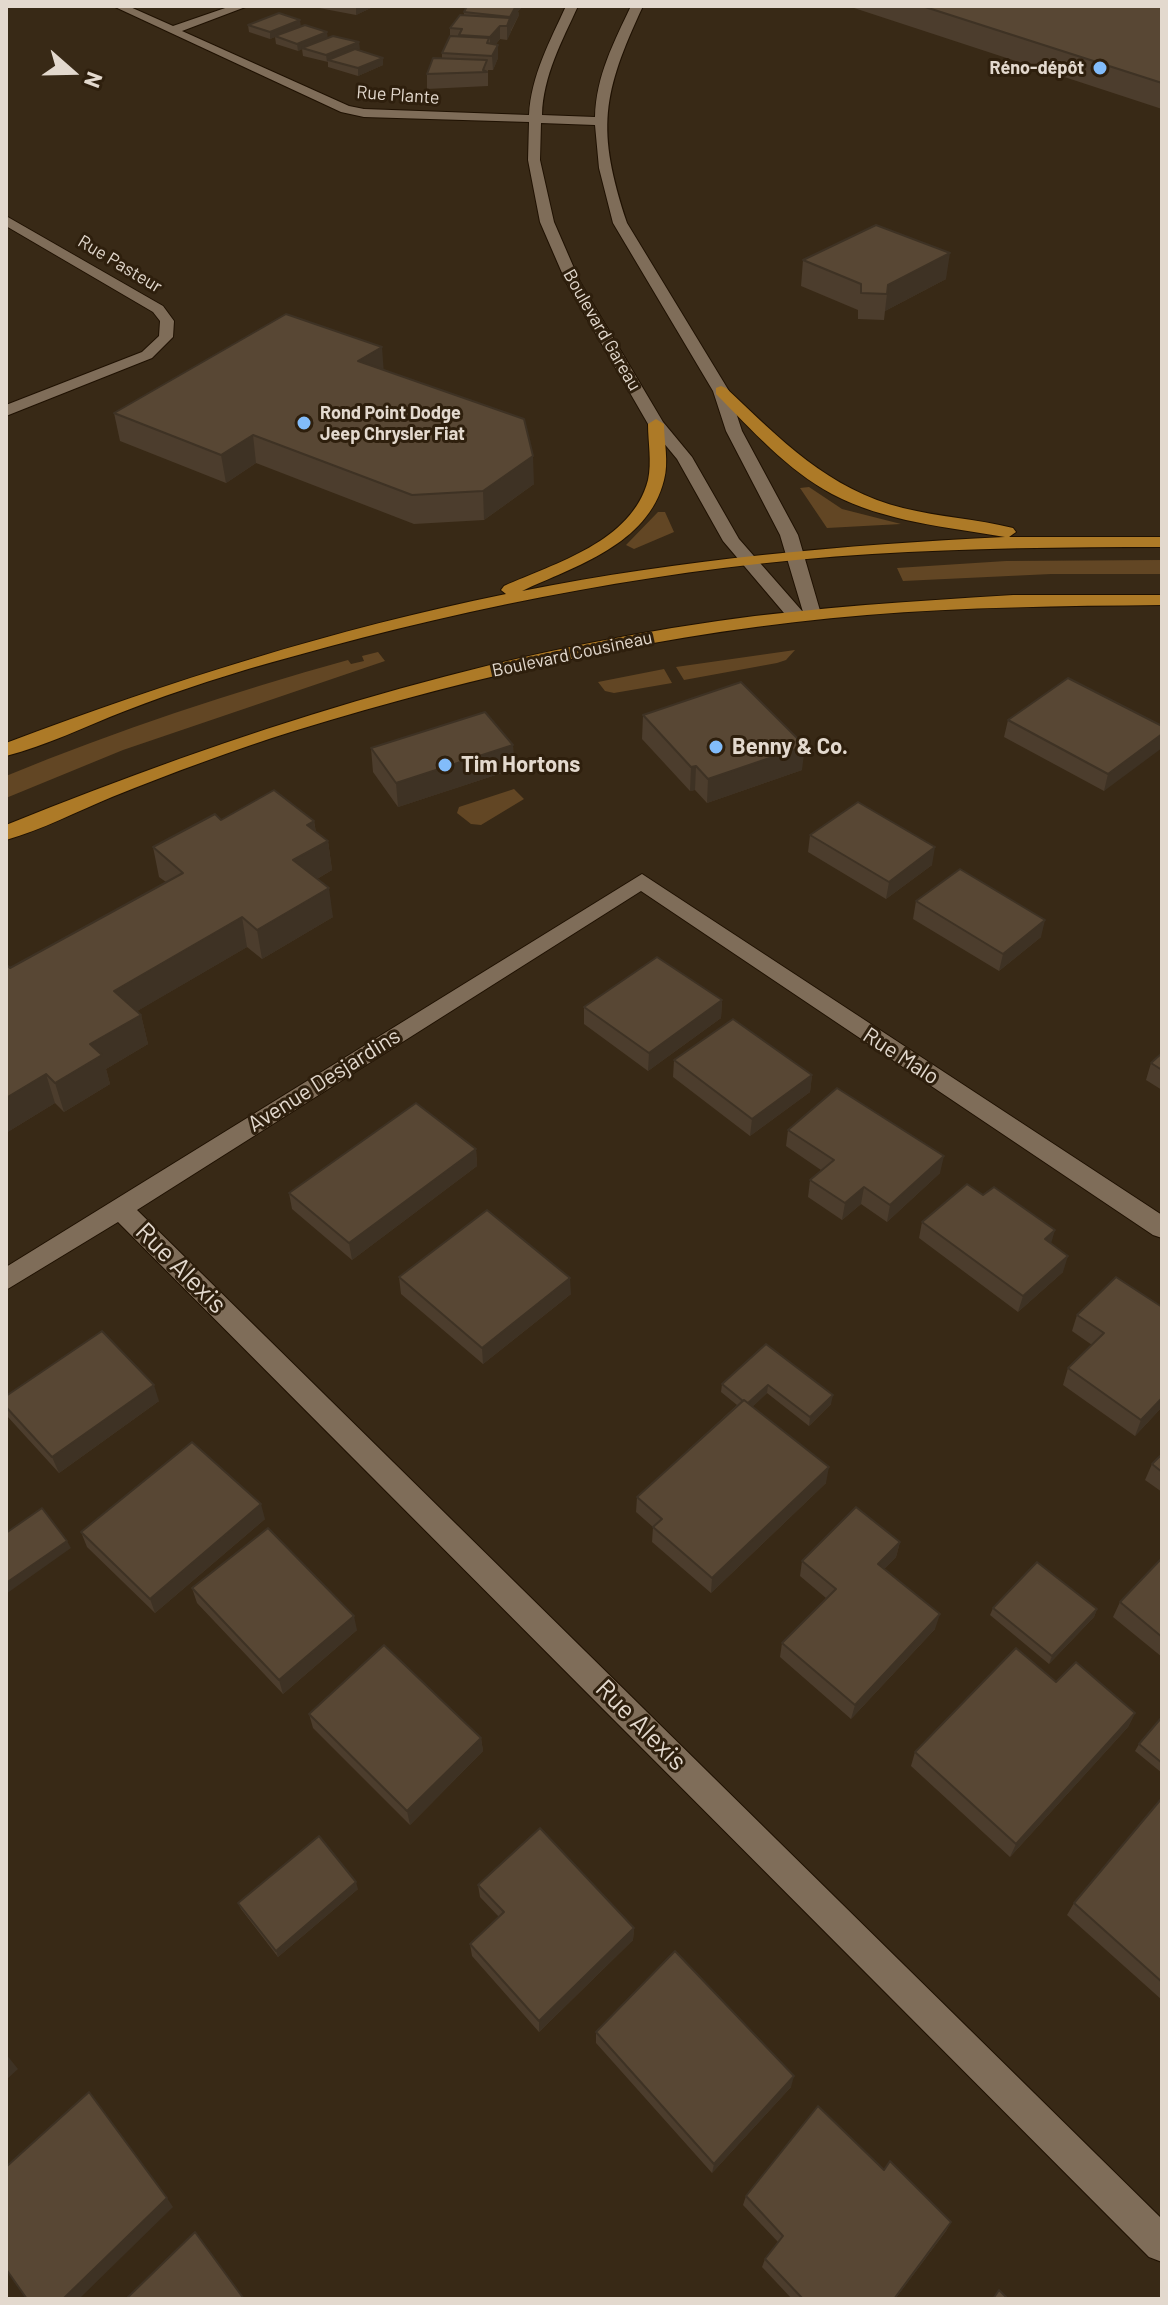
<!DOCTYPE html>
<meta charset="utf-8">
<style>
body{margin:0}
#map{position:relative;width:1168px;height:2305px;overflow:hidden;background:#382916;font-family:Barlow,sans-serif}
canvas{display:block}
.frame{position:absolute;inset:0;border:8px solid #e3d9ce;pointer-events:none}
.north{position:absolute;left:32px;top:32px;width:80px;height:80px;-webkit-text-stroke:6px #2e1f0d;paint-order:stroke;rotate:110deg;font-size:22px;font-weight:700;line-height:32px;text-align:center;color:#e3d9ce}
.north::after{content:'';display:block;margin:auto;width:28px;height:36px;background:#e3d9ce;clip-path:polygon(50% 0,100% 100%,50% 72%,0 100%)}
</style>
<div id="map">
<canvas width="1168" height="2305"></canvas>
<div class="frame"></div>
<div class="north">N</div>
</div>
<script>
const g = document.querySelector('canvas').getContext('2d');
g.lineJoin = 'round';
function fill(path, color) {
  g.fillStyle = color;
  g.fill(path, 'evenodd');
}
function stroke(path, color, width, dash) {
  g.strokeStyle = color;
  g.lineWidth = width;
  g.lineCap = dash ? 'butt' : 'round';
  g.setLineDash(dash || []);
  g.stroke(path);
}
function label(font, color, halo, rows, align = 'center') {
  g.font = font + ' Barlow,sans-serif';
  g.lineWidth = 6;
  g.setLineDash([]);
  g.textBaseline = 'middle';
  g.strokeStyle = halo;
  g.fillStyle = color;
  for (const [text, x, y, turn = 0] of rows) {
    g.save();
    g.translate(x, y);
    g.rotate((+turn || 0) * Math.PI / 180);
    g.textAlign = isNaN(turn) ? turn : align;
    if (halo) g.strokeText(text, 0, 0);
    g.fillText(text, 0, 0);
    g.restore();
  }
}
fill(new Path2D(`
 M809 487 842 509 901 524 827 528 800 488Z
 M658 512H665L674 532 634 549 626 545Z
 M1162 560V574H1051L903 581 897 568 1006 561Z
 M795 650 786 660 777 663 684 680 676 667Z
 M378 652 385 661 123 750 6 798V776C118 730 232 692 348 660L351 664 364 661 362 656Z
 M664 669 672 683 614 693 605 691 598 682Z
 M514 789 524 799 481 825 471 824 457 813 459 807Z`), '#624624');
const minor = new Path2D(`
 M113 6H128L173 26 231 6H248L182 31 349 106 364 109 529 115C531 76 550 41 566 6H578C562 41 543 76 542 115L595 117C596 76 614 42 631 6H643C602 94 596 129 627 223L729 391 742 431 798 535 821 614 818 618 790 620 723 541 677 459 648 424 566 282 540 222 528 160 529 122 364 117 341 112ZM541 123 595 125 599 168 613 223 713 391 726 431 780 535 803 612 739 539 692 457 663 422 580 282 554 222 540 160Z
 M6 216 163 306 174 321 173 337 152 358 6 416V405L142 352 159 336 160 321 153 312 6 226Z
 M642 874 1162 1215V1238L1153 1235 641 891 137 1210 1162 2219V2262L1149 2257 118 1222 6 1290V1267Z`);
const major = new Path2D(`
 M721 386 726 388C780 439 829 490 903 508 939 517 977 519 1013 528L1016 532 1009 537H1162V547C1065 547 969 548 872 554 676 566 480 604 291 657 235 672 179 690 125 711 86 726 46 746 6 756V743C170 681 334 629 506 594L501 590 504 586C555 563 632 542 648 480 652 462 648 442 648 424L656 419 664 424C664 442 669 462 664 480 648 545 575 566 522 591 682 559 843 545 1005 537 948 527 885 522 832 494 787 470 752 430 716 394V388Z
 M1013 595H1162V605C1063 606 965 607 867 615 672 631 480 674 294 731 233 750 172 773 112 797 78 811 42 830 6 840V825C236 732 472 656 718 621 816 607 915 601 1013 595Z`);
stroke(minor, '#1f1102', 2);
stroke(major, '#1f1102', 2);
fill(minor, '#7f6d59');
fill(major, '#ad7a27');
fill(new Path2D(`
 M319 6H375L356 15 319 8Z
 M467 6H523L518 11 519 15 507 40 500 39 496 44 498 45V58L493 70H488V86L427 89V74L442 58V53L450 37V28L464 16V12Z
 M848 6H1162V109Z
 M248 25 301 26 328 38 360 49 358 50 383 65 358 76 328 67V62L303 56 302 49 298 51 276 44 275 37 270 39 249 32Z
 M803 260 946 279 885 311 884 320 858 319V310L801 286Z
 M384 370 534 484 484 520 414 524 256 463 226 483 120 441 114 413Z
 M643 715 802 770 707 803 695 790 690 791 642 739Z
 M1008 720 1162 726 1104 791 1004 737Z
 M513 745 514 769 398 807 373 772 371 748Z
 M221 820 314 821 316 832 328 841 332 870 317 879 333 917 262 959 247 947 137 1011 141 1015 148 1044 106 1069 110 1084 64 1112 55 1103 6 1133V964L10 968 166 882 159 877 153 847Z
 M810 835 932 865 886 899 808 852Z
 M916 901 1041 937 999 971 913 919Z
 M722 1000 721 1018 648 1071 584 1024V1007Z
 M1162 1053V1090L1146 1080 1151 1063Z
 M674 1060 812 1075 810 1092 750 1136 673 1077Z
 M788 1130 940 1173 887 1222 861 1204 842 1220 808 1197 810 1180 821 1170 786 1146Z
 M476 1149 477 1166 352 1260 292 1209 289 1193Z
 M922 1222 1051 1244 1063 1272 1018 1312 919 1238Z
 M399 1277 571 1294 483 1364 401 1294Z
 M1162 1307V1407L1135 1436 1063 1385 1068 1368 1092 1345 1072 1331 1077 1315Z
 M766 1344 831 1404 809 1426 767 1393 752 1407 826 1483 711 1593 652 1542 653 1527 636 1512 637 1497 737 1405 721 1392 722 1384Z
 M6 1396 159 1401 59 1473 7 1416Z
 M1162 1454V1492L1145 1480 1152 1464Z
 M265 1519 155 1613 87 1547 81 1532Z
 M900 1542 896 1557 884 1569 935 1629 851 1719 780 1657 782 1643 826 1598 800 1576 802 1561Z
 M1162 1558V1657L1113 1617 1120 1602Z
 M192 1588 357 1630 283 1694 197 1603Z
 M993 1608 1097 1609 1094 1617 1049 1664 990 1615Z
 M1056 1682 1135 1713 1128 1727 1010 1857 911 1766 915 1752Z
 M309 1714 481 1738 483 1751 410 1825 313 1728Z
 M1162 1717V1773L1135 1751 1139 1744Z
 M1162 1798V2000L1067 1915 1074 1903Z
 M478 1885 634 1928 633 1940 539 2032 472 1956 470 1944 499 1917 480 1897Z
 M358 1889 278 1957 241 1909 238 1903Z
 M596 2032 791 2087 712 2173 596 2043Z
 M884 2170 951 2222 946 2231 895 2299H792L762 2267 765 2259 778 2242 743 2205 746 2196Z`), '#4c3d2d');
fill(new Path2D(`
 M360 6H375L356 15V8Z
 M516 6H523L518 11 519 15 511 30 510 17Z
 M510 18 511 32 507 40V26Z
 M300 20 301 27 270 39V32Z
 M500 26V39L490 51V37Z
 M327 32 328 39 298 51 297 44Z
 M359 42 360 49 330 61 328 60 327 62 326 55Z
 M498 45V58L493 70 492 56Z
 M383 58V65L358 76V68Z
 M950 253 946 279 885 311 888 285Z
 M382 347 384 374 358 361Z
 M253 435 256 463 226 483 221 455Z
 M533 456 534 484 484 520 483 491Z
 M1162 734V748L1104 791 1108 774Z
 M513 745 514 769 398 807 396 783Z
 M805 746 802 770 707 803 708 779Z
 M696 766 695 790 690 791 691 767Z
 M314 821 318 847 328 841 332 870 298 890 293 860 307 825Z
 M935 847 932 865 886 899 889 882Z
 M329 888 333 917 262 959 257 930Z
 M242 917 247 947 122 1020 114 991Z
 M1045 920 1041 937 999 971 1003 954Z
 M722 1000 721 1018 648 1071 649 1053Z
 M141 1015 148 1044 106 1069 110 1084 64 1112 55 1083 90 1044Z
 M46 1074 55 1103 6 1133V1098Z
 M812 1075 810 1092 750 1136 752 1119Z
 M476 1149 477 1166 352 1260 349 1243Z
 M944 1156 940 1173 887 1222 890 1205Z
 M864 1187 861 1204 842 1220 845 1203Z
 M1055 1230 1050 1247 1045 1239Z
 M1068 1256 1063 1272 1018 1312 1023 1296Z
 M570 1278 571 1294 483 1364 482 1348Z
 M154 1385 159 1401 59 1473 52 1457Z
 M768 1385 767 1393 746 1413 747 1404Z
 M833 1395 831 1404 809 1426 810 1417Z
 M1162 1398V1407L1135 1436 1141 1420Z
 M829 1467 826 1483 711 1593 712 1578Z
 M261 1504 265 1519 155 1613 150 1599Z
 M67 1541 71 1548 6 1594V1583Z
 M900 1542 896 1557 874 1579 878 1564Z
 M1097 1609 1094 1617 1049 1664 1052 1656Z
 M940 1614 935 1629 851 1719 855 1705Z
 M354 1616 357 1630 283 1694 279 1680Z
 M1135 1713 1128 1727 1010 1857 1016 1844Z
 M481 1738 483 1751 410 1825 407 1811Z
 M356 1882 358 1889 278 1957 276 1951Z
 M634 1928 633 1940 539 2032V2021Z
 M6 2054 18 2069 6 2080Z
 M794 2076 791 2087 712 2173 714 2164Z
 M167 2198 173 2207 79 2299H63Z`), '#3e3224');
const building = new Path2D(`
 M467 6H516L510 17 464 12Z
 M922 6H1162V83Z
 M279 13 300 20 270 32 248 25Z
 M460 15 510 18 507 26H500L490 37 459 35 462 29 450 28Z
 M305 25 327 32 297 44 275 36Z
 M333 36 359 42 326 55 302 48Z
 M450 36 489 38 487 43 498 45 492 56 442 53Z
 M355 49 383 58 358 68 328 60Z
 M433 58 487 60 483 70 487 72 427 74Z
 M876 225 950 253 888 285 887 294 861 293V284L803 260Z
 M286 314 382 347 358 361 524 419 533 456 483 491 412 495 253 435 221 455 114 413Z
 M1068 678 1162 726V734L1108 774 1008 720Z
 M741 682 805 746 708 779 696 766 691 767 643 715Z
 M485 712 513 745 396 783 371 748Z
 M274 790 314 821 307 825 328 841 293 860 329 888 257 930 242 917 114 991 141 1015 90 1044 102 1055 55 1083 46 1074 6 1098V964L10 968 183 873 153 847 215 814 221 820Z
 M858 802 935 847 889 882 810 835Z
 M960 869 1045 920 1003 954 916 901Z
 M657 957 722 1000 649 1053 584 1007Z
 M733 1019 812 1075 752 1119 674 1060Z
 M1162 1053V1070L1151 1063Z
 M837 1088 944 1156 890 1205 864 1187 845 1203 810 1180 834 1160 788 1130Z
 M416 1103 476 1149 349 1243 289 1193Z
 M967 1184 983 1195 994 1187 1055 1230 1045 1239 1068 1256 1023 1296 922 1222Z
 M487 1210 570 1278 482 1348 399 1277Z
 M1116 1277 1162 1307V1398L1141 1420 1068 1368 1104 1333 1077 1315Z
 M102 1331 154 1385 52 1457 6 1407V1396Z
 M766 1344 833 1395 810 1417 768 1385 748 1403 744 1400 743 1401 722 1384Z
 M744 1400 829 1467 712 1578 653 1527 662 1519 637 1497Z
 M192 1442 261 1504 150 1599 81 1532Z
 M1162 1454V1472L1152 1464Z
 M856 1507 900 1542 878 1564 940 1614 855 1705 782 1643 836 1589 802 1561Z
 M42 1508 67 1541 6 1583V1533Z
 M268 1528 354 1616 279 1680 192 1588Z
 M1162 1558V1637L1120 1602Z
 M1037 1562 1097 1609 1052 1656 993 1608Z
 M384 1645 481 1738 407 1811 309 1714Z
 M1016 1648 1056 1682 1076 1662 1135 1713 1016 1844 915 1752Z
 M1162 1717V1763L1139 1744Z
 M1162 1798V1982L1074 1903Z
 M540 1828 634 1928 539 2021 470 1944 504 1912 478 1885Z
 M319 1836 356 1882 276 1951 238 1903Z
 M675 1951 794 2076 714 2164 596 2032Z
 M89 2092 167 2198 63 2299H27L6 2269V2167Z
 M818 2106 884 2170 890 2161 951 2222 894 2299H803L765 2259 783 2236 746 2196Z
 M195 2232 244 2299H126Z
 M999 2290 1008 2299H993Z`);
fill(building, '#584734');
stroke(building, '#3e3224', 2);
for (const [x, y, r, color] of [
 [1100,68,8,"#82bcfa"],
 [304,423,8,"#82bcfa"],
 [716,747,8,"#82bcfa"],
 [445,765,8,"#82bcfa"]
]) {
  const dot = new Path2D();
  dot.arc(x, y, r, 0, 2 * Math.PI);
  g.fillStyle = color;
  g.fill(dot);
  stroke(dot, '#2e1f0d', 3);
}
label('bold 18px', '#e3d9ce', '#2e1f0d', [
 ["Réno-dépôt",1084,68],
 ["Rond Point Dodge",320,413,"left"],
 ["Jeep Chrysler Fiat",320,434,"left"]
], 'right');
label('18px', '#e3d9ce', '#2e1f0d', [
 ["Rue Plante",398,95,4],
 ["Rue Pasteur",120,264,31],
 ["Boulevard Gareau",602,330,60],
 ["Boulevard Cousineau",572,654,-12]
]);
label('bold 22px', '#e3d9ce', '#2e1f0d', [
 ["Benny & Co.",732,747],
 ["Tim Hortons",461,765]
], 'left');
label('22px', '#e3d9ce', '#2e1f0d', [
 ["Rue Malo",901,1056,33],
 ["Avenue Desjardins",324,1080,-32]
]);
label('26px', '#e3d9ce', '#2e1f0d', [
 ["Rue Alexis",181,1268,45],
 ["Rue Alexis",641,1725,45]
]);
</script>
